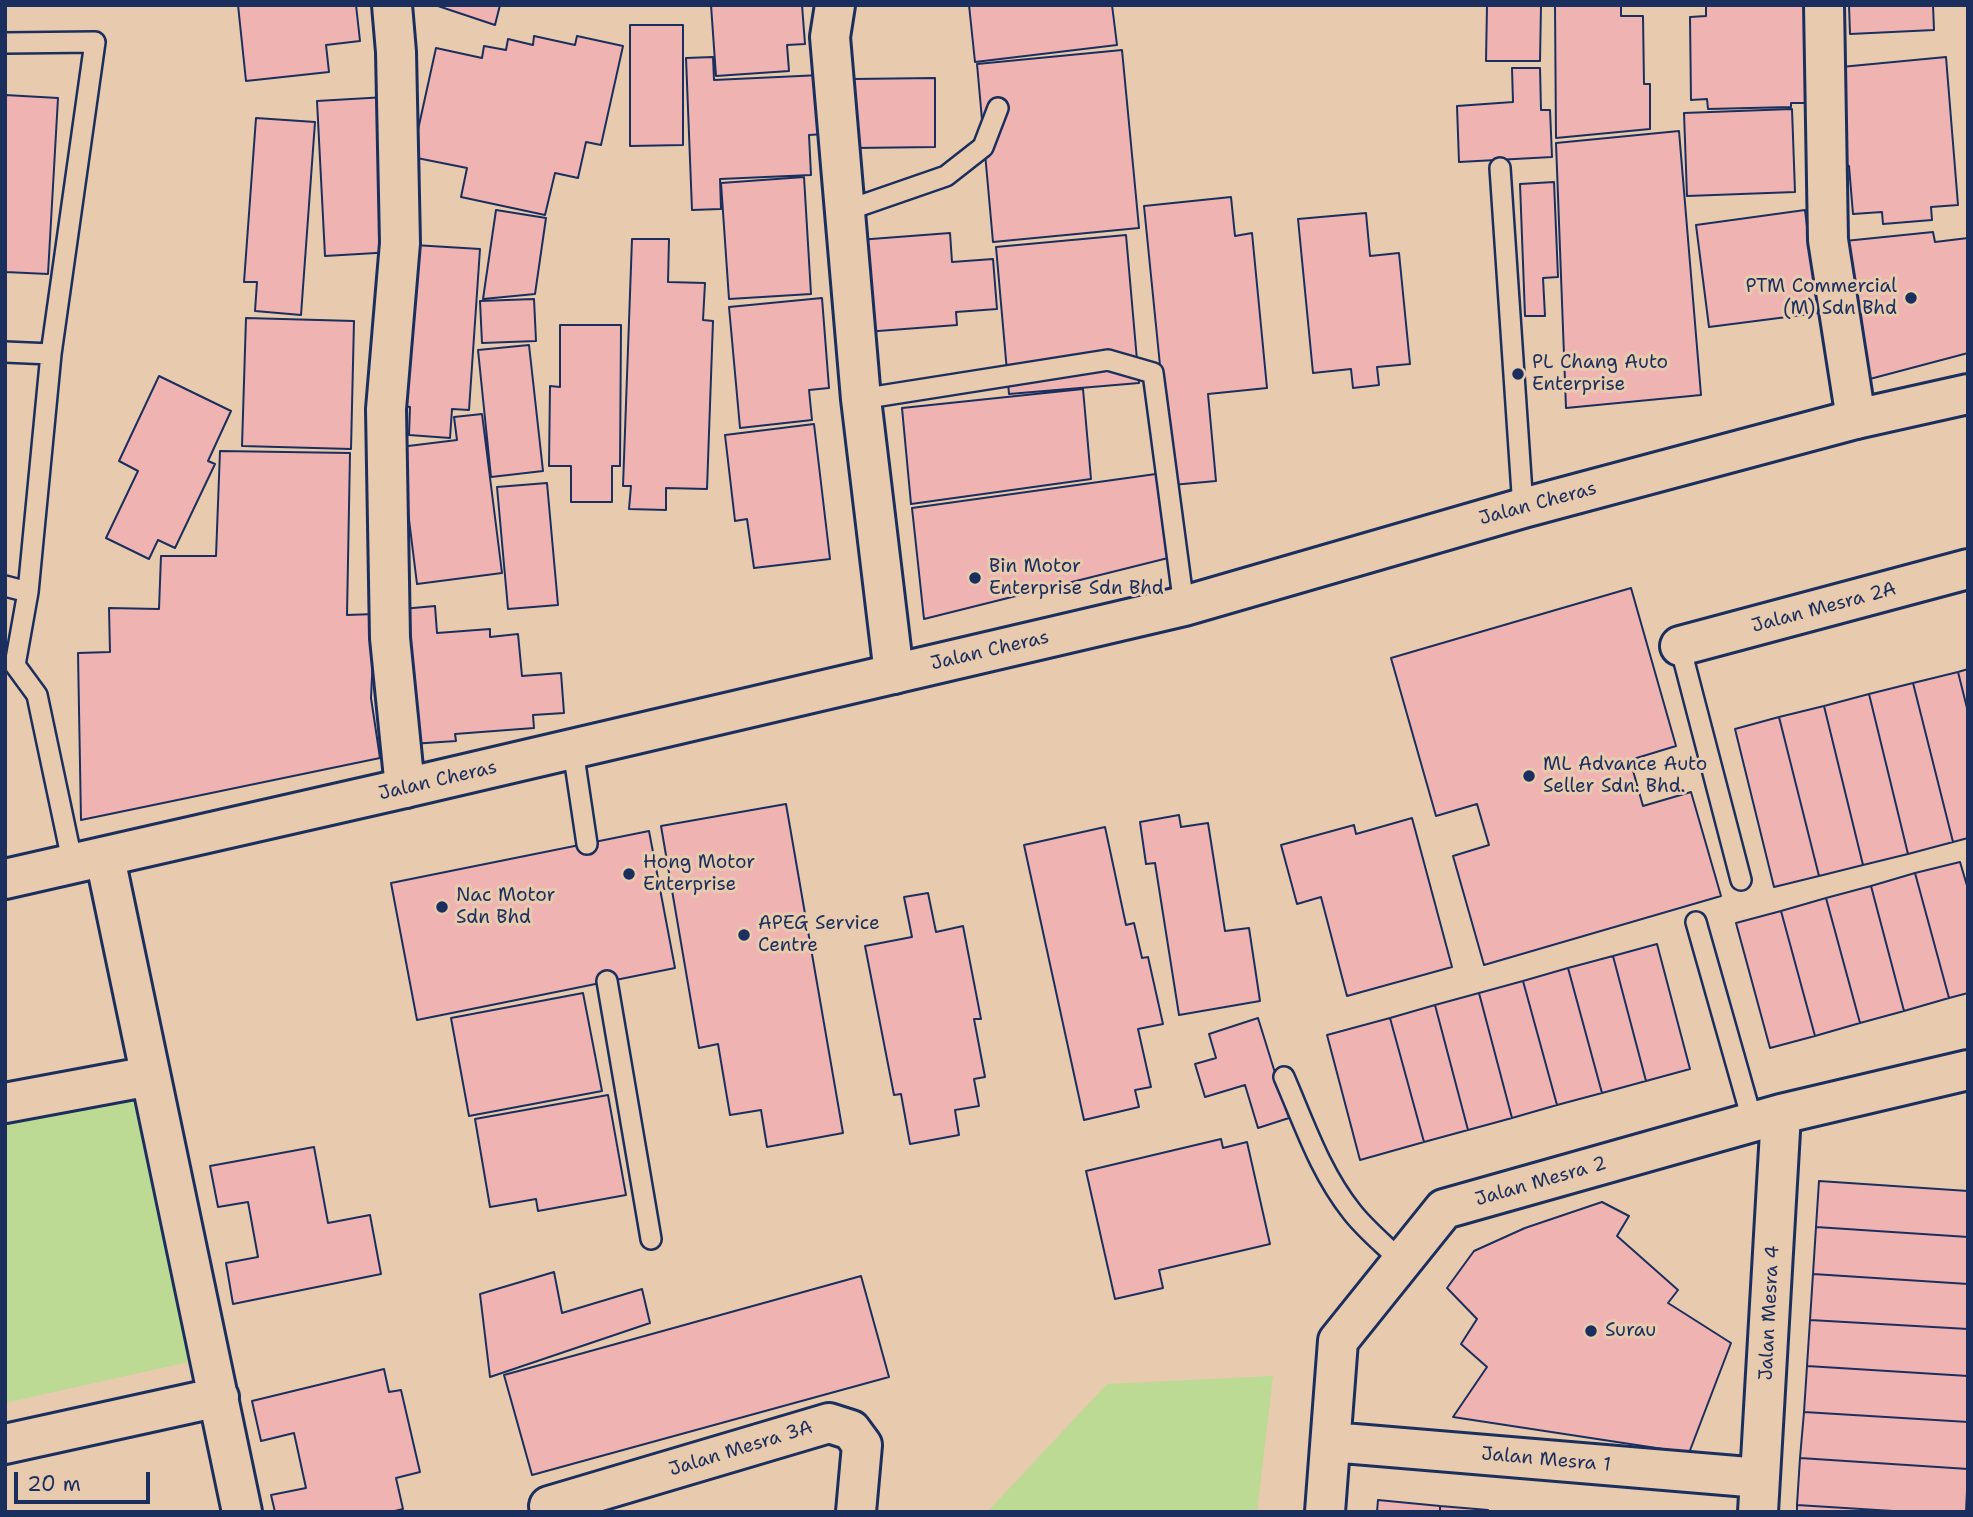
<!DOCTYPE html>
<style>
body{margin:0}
#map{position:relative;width:1973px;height:1517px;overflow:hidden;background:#e8caae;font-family:"Shantell Sans",sans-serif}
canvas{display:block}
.frame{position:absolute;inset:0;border:7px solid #1b2f5e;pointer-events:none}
.scale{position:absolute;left:14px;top:1472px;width:136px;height:32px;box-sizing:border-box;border:4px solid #1b2f5e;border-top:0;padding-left:9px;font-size:21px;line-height:24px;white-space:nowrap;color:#1b2f5e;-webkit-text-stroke:5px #e8caae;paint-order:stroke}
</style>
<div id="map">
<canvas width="1973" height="1517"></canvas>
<div class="frame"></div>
<div class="scale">20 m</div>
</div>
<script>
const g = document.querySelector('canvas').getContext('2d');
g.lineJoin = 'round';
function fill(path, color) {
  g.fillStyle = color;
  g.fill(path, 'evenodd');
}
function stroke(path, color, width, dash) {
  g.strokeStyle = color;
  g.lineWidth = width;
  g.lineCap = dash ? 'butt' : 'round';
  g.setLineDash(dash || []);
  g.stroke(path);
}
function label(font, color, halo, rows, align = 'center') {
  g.font = font + ' "Shantell Sans",sans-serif';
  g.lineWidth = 6;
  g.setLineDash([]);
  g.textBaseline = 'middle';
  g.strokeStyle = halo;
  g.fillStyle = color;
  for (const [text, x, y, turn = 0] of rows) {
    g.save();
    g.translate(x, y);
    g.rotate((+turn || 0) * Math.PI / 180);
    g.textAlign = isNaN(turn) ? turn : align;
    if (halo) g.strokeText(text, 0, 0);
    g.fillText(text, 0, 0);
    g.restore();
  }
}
fill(new Path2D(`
 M135 1090 193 1361 5 1403V1118Z
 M1273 1376 1257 1512H987L1107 1384Z`), '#bcda93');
const building = new Path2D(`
 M238 5H356L360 41 326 45 329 72 246 81Z
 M435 5H500L495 25Z
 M711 5H802L805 44 787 45 789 71 716 76Z
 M969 5H1112L1117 45 975 62Z
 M1487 5H1541L1540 61H1486Z
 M1555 5H1621V16H1643L1644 84H1650V129L1556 138Z
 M1706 5H1807L1808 103H1791V107L1708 109 1707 99 1691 100 1690 17 1706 16Z
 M1849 5H1933L1934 30 1850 34Z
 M630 25H683V145L630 146Z
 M534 36 575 45 577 36 623 46 601 145 586 142 578 178 555 173 545 215 461 197 467 168 412 157 436 48 482 58 484 46 506 50 508 39 533 45Z
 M1122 50 1139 228 993 242 977 64Z
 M713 57 714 80 821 75 824 134 809 135 811 175 720 179 721 209 692 210 686 58Z
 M1946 57 1958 205 1931 207 1932 220 1883 224 1882 212 1853 214 1849 166 1837 167 1841 67Z
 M1512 68H1540L1541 110H1550L1552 157 1459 162 1457 106 1513 102Z
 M935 78V147L854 148 853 79Z
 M5 95 58 98 48 274 5 272Z
 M386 97 393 252 325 256 317 101Z
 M1792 109 1795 192 1687 196 1684 113Z
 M256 118 315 122 301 315 255 311 257 282H244Z
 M1679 131 1701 395 1566 408 1556 143Z
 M804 177 811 294 729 299 721 183Z
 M1554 182 1558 277 1543 278 1545 316H1525L1520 184Z
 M1231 197 1235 236 1252 233 1267 388 1208 394 1216 481 1172 485 1144 206Z
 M496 210 546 218 535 294 483 299Z
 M1805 210 1818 313 1709 327 1696 225Z
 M1366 213 1370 256 1399 253 1410 364 1377 367 1379 385 1353 388 1351 369 1313 373 1298 219Z
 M1933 232 1935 242 1968 238V353L1866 380 1845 241Z
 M950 233 952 262 993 259 997 309 956 312 957 325 865 332 858 240Z
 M1126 235 1139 383 1009 394 996 247Z
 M632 239H669L668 282 705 283 703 320 713 321 707 489 666 488V510L629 509 631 486H623Z
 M414 245 480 249 469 410 452 409 450 438 409 435 410 407 403 406Z
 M822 298 829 388 809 390 812 420 740 428 729 307Z
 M534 299 536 341 482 343 480 301Z
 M246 318 354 321 351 449 242 446Z
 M560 325H621L620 466H612V502H571V466H549L550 386 560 387Z
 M529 345 543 471 491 477 478 350Z
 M159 376 231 411 208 461 215 464 175 548 158 540 149 559 106 538 138 471 119 461Z
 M1083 389 1091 479 911 504 902 408Z
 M482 414 502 573 417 584 400 447 457 440 454 417Z
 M814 424 830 559 754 568 747 519 735 521 725 435Z
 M220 451 350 453 347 615 375 614 371 698 380 758 81 820 78 653 110 652 109 608 159 609 161 556H216Z
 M1163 473 1172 557 924 619 912 508Z
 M547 483 558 605 508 609 497 487Z
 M1631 588 1676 746 1630 760 1643 806 1691 792 1721 896 1484 965 1453 856 1489 845 1477 804 1436 816 1391 658Z
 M435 606 437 633 490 629V637L518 634 522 676 561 673 564 713 533 715 534 728 455 734 456 741 411 744 402 609Z
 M1968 669V712L1958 672Z
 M1958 672 1968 712V838L1953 842 1913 683Z
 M1913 683 1953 842 1908 854 1869 694Z
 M1869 694 1908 854 1863 865 1824 706Z
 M1824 706 1863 865 1819 876 1779 717Z
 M1779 717 1819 876 1774 887 1735 729Z
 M786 804 843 1133 767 1147 761 1110 730 1115 718 1044 699 1048 661 826Z
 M1179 815 1181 827 1208 823 1225 931 1249 928 1260 1001 1179 1015 1155 863 1146 864 1140 822Z
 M1412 818 1452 967 1347 996 1321 897 1297 904 1281 845 1354 825 1356 834Z
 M1105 827 1126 925 1134 923 1142 958 1148 957 1163 1024 1138 1029 1151 1087 1135 1090 1139 1107 1084 1120 1024 845Z
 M649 831 675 968 417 1020 391 883Z
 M1960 862 1968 889V993L1949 998 1915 873Z
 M1915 873 1949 998 1904 1011 1871 886Z
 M1871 886 1904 1011 1860 1023 1826 898Z
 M928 893 936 932 963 926 981 1019H974L985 1077 974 1079 979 1106 955 1110 959 1135 910 1144 901 1094 894 1095 865 946 912 937 904 897Z
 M1826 898 1860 1023 1815 1036 1781 911Z
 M1781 911 1815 1036 1770 1048 1736 923Z
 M1657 944 1690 1069 1646 1081 1613 956Z
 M1613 956 1646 1081 1602 1093 1568 968Z
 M1568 968 1602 1093 1557 1105 1523 981Z
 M1523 981 1557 1105 1512 1118 1479 993Z
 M583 993 602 1091 469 1116 451 1018Z
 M1479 993 1512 1118 1468 1130 1435 1005Z
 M1435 1005 1468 1130 1424 1142 1390 1018Z
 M1258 1018 1289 1118 1258 1128 1245 1085 1205 1097 1195 1064 1216 1058 1209 1034Z
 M1390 1018 1424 1142 1360 1160 1327 1035Z
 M608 1095 626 1195 538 1211 536 1199 490 1207 475 1119Z
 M1221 1139 1223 1148 1247 1142 1270 1244 1159 1270 1163 1288 1115 1299 1086 1171Z
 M314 1147 328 1223 370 1215 381 1274 233 1304 226 1263 258 1257 248 1202 218 1207 210 1166Z
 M1819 1181 1968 1191V1237L1816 1227Z
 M1602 1202 1629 1216 1617 1236 1678 1290 1668 1303 1731 1343 1689 1453 1453 1417 1487 1367 1461 1344 1477 1319 1447 1288 1474 1251 1525 1228Z
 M1816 1227 1968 1237V1284L1813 1274Z
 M554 1272 562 1313 642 1289 650 1323 490 1377 480 1294Z
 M1813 1274 1968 1284V1329L1810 1320Z
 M861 1276 889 1377 532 1475 504 1375Z
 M1810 1320 1968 1329V1376L1807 1366Z
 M1807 1366 1968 1376V1422L1804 1412Z
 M384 1369 389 1392 401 1390 420 1472 396 1478 403 1509 391 1512H275L271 1495 306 1488 294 1433 261 1441 252 1401Z
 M1804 1412 1968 1422V1469L1800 1458Z
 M1800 1458 1968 1469 1966 1512H1909L1797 1505Z
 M1378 1500 1440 1506V1512H1377Z
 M1797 1505 1909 1512H1797Z
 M1440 1506 1488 1510 1487 1512H1440Z`);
fill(building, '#efb4b1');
stroke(building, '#1b2f5e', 2);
const service = new Path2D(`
 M5 43 95 42 51 354
 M1500 168 1523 508
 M845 211 946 176 983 147 998 108
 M5 352 51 354 28 592 15 665 37 695 73 865
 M861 399 1108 360 1153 373 1184 606
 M5 586 28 592
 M1680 646 1741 880
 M573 750 587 844
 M1696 922 1753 1123
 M607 981 651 1239
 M1284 1077C1304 1123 1320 1172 1352 1212 1366 1230 1386 1246 1402 1262`);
const minor = new Path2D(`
 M392 5 396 52 400 243 386 409 390 638 405 788
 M835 5 830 37 861 399 894 674
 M1824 5 1828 240 1856 419
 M1680 646 1968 569
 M105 858 242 1512
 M5 1103 150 1076
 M1331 1442 1760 1478
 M5 1444 219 1397
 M549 1506 829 1423 851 1430 862 1445 856 1512
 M1325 1512 1338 1341 1444 1209 1781 1114 1968 1070
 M1758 1512 1781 1114`);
const primary = new Path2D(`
 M5 879 405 788 1184 606 1523 508 1856 419 1968 394`);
stroke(service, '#1b2f5e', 24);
stroke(minor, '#1b2f5e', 44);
stroke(primary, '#1b2f5e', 44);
stroke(service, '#e8caae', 19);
stroke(minor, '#e8caae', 38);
stroke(primary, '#e8caae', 38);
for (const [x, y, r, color] of [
 [1911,298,7,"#1b2f5e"],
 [1518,374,7,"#1b2f5e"],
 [975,578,7,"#1b2f5e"],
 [1529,776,7,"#1b2f5e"],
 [629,874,7,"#1b2f5e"],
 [442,907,7,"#1b2f5e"],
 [744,935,7,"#1b2f5e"],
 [1591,1331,7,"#1b2f5e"]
]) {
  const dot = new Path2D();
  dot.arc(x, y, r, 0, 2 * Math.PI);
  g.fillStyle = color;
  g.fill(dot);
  stroke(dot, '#e8caae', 2.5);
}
label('19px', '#1b2f5e', '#e8caae', [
 ["PTM Commercial",1897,287,"right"],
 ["(M) Sdn Bhd",1897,309,"right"],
 ["PL Chang Auto",1532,363],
 ["Enterprise",1532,385],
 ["Bin Motor",989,567],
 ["Enterprise Sdn Bhd",989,589],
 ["ML Advance Auto",1543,765],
 ["Seller Sdn. Bhd.",1543,787],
 ["Hong Motor",643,863],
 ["Enterprise",643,885],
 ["Nac Motor",456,896],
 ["Sdn Bhd",456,918],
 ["APEG Service",758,924],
 ["Centre",758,946],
 ["Surau",1605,1331]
], 'left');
label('19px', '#1b2f5e', '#e8caae', [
 ["Jalan Cheras",1538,504,-15],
 ["Jalan Mesra 2A",1824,608,-15],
 ["Jalan Cheras",990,651,-13],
 ["Jalan Cheras",438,781,-13],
 ["Jalan Mesra 2",1541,1182,-16],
 ["Jalan Mesra 4",1770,1313,-87],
 ["Jalan Mesra 3A",741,1449,-17],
 ["Jalan Mesra 1",1546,1460,5]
]);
</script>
